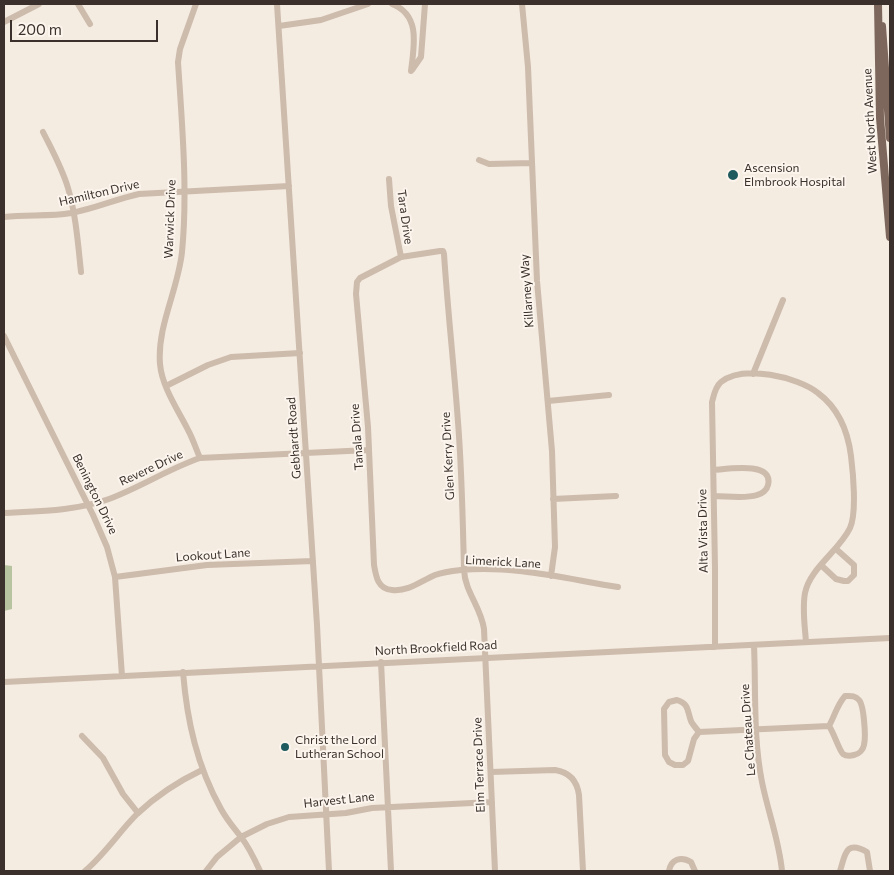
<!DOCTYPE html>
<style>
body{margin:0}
#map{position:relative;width:894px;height:875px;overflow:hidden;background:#f4ebe1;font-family:Commissioner,sans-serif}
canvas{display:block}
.frame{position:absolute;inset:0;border:5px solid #3b302b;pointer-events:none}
.scale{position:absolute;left:10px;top:20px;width:148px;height:22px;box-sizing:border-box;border:2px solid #3b302b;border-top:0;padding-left:6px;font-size:15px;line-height:18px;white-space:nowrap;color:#3b302b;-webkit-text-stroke:4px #fbf5ee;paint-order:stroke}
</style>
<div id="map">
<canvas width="894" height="875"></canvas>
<div class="frame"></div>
<div class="scale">200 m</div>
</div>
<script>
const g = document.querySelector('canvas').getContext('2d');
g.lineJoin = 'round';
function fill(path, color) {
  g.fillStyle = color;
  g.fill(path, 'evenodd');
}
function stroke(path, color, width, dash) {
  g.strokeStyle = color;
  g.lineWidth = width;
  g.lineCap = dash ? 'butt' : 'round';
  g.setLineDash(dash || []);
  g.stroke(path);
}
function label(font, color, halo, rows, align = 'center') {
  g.font = font + ' Commissioner,sans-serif';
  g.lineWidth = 4;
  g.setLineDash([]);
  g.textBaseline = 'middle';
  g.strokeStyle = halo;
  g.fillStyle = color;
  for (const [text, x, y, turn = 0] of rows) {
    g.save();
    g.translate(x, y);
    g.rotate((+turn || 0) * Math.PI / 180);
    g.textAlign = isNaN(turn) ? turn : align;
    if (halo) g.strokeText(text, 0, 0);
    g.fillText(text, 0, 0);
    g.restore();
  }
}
fill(new Path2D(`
 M4 565 12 566V609L4 611Z`), '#b8c4a0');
stroke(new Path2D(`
 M78 4 90 24
 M196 4 180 49 178 62C182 124 188 191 182 252 178 290 157 326 160 364 162 387 178 410 188 430 193 439 196 449 200 458
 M277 4 317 625 329 871
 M392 4C421 15 414 46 411 71
 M522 4 528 67 537 281 552 451 555 547 551 576
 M4 22 39 4
 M279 26 321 20 368 4
 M412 70 421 57 425 4
 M43 132C52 150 62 168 68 188 76 215 78 244 81 272
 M479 160 489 164 531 163
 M389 179 391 206 401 257
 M4 217C26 214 49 217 71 213 94 209 116 199 139 194L289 186
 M4 336 93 515 107 547 115 577 122 676
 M753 374 783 300
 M166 386 208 365 231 357 300 353
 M548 401 609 395
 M714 470C727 469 774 461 768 485 767 490 762 494 757 495 745 499 727 496 714 496
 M553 499 616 496
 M4 513C40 511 75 511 109 499 141 487 168 469 200 458L369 450
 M822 566 836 579 844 581H848L854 575V565L836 549
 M115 577 207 565 313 561
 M754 645C756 690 753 738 762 782 768 812 779 840 782 871
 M715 647V568L712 402C714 395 715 387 721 382 743 364 798 377 818 393 838 408 848 432 851 456 853 472 857 513 850 528 839 551 810 568 805 593 802 609 805 627 806 642
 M381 662 391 871
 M183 672C187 721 197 766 221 809 227 820 234 828 241 837 249 847 255 860 260 871
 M4 682 890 638
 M845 696C850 696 855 695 859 700 864 705 866 737 864 745 863 750 859 754 854 755 850 756 846 756 843 754 839 750 834 733 829 726 835 715 837 705 845 696Z
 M677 700C689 704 687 710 691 721 692 724 696 728 699 732L694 739 688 761 683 765H675L669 762 665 755 664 709 669 702Z
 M699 732 829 726
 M82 736 103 758 123 794 138 813
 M491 772 555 770C569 772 577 781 579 795L583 871
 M85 871C105 854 119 832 137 814 156 796 179 781 202 770
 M206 871 217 857 241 837 267 824 289 817 346 813 372 808 492 802
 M495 871 484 629C481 607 465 592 464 570 463 525 462 481 459 436 455 375 448 315 444 254L443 251H440L401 257 360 278 357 282 356 294 368 427 374 565C376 577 378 589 392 590 408 592 421 581 435 575 443 572 452 571 461 570 513 565 567 579 618 587
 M669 871C671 859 681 856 691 862L695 871
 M840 871C845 856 845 839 867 852L870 871`), '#cdbbac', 6);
stroke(new Path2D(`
 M878 4 880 118 890 237
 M882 26 890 138`), '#7d675c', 8);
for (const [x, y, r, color] of [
 [733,175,6,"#1f5a5e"],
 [285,747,5,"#1f5a5e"]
]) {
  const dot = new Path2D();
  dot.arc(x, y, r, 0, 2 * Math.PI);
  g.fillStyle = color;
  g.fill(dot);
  stroke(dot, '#fbf5ee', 2);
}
label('12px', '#3b302b', '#fbf5ee', [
 ["West North Avenue",870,121,-93],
 ["Hamilton Drive",99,193,-13],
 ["Tara Drive",405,217,82],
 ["Warwick Drive",170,219,-88],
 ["Killarney Way",527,291,-94],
 ["Tanala Drive",357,437,-94],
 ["Gebhardt Road",294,438,-94],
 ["Glen Kerry Drive",448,456,-93],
 ["Revere Drive",151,468,-25],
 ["Benington Drive",95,494,64],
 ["Alta Vista Drive",703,531,-91],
 ["Lookout Lane",213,555,-4],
 ["Limerick Lane",503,562,3],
 ["North Brookfield Road",436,648,-3],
 ["Le Chateau Drive",748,730,-94],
 ["Elm Terrace Drive",479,765,-92],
 ["Harvest Lane",339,800,-6]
]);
label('12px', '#3b302b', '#fbf5ee', [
 ["Ascension",744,168],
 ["Elmbrook Hospital",744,182],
 ["Christ the Lord",295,740],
 ["Lutheran School",295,754]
], 'left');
</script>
